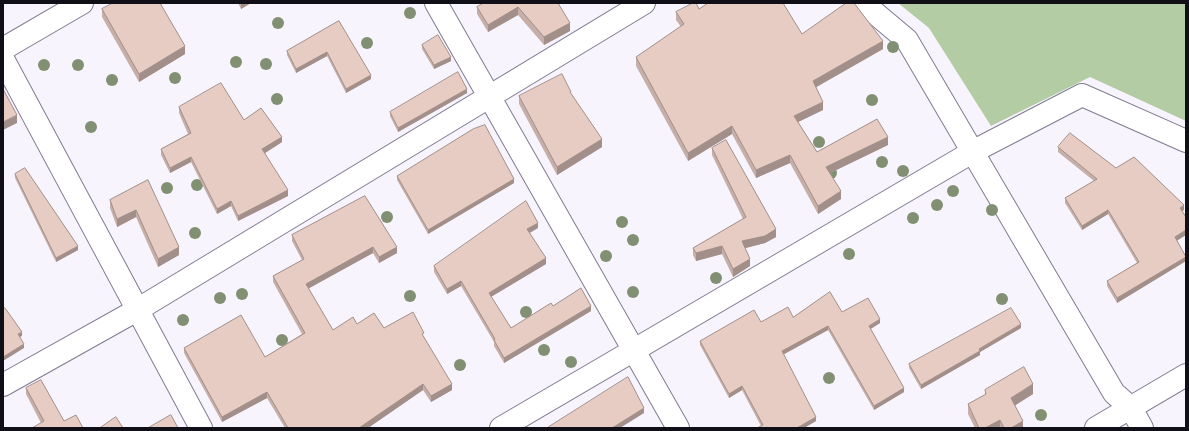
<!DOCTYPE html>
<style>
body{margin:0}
#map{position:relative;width:1189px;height:431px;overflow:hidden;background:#f7f4fe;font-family:Poppins,sans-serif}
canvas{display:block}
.frame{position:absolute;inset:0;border:4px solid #100e16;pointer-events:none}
</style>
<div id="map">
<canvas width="1189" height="431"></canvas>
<div class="frame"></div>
</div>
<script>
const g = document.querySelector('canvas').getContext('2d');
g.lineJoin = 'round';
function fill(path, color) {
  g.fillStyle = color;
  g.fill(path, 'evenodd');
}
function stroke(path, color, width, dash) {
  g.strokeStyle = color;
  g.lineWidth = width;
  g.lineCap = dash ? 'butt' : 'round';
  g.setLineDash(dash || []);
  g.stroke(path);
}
fill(new Path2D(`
 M898 3H1186V121L1090 77 991 126 929 28Z`), '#b3cca3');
const street = new Path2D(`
 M436 3 678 428
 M863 3 907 40 1114 393 1131 408 1142 428
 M3 49 82 3
 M3 59 201 428
 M3 385 137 310 644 3
 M501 428 974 151 1082 95 1186 141
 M1096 428 1186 375`);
stroke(street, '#807b90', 24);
stroke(street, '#fff', 22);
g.fillStyle = '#819072';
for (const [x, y] of [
 [410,13],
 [278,23],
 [367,43],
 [893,47],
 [236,62],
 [266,64],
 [44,65],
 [78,65],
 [175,78],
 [112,80],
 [277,99],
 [872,100],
 [91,127],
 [819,142],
 [882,162],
 [903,171],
 [831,173],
 [197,185],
 [167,188],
 [953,191],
 [937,205],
 [992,210],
 [387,217],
 [913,218],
 [622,222],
 [195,233],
 [633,240],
 [849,254],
 [606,256],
 [716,278],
 [633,292],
 [242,294],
 [410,296],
 [220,298],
 [1002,299],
 [526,312],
 [183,320],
 [282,340],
 [544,350],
 [571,362],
 [460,365],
 [829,378],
 [1041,415]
]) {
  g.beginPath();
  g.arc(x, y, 6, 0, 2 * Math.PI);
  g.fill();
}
fill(new Path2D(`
 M238 3H251L241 9Z
 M559 4 570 31 544 45 518 15 488 32 477 14V7Z
 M102 9 185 54 139 82 102 17Z
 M699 9 802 34 883 49 816 87 823 110 798 122 817 152 888 145 830 173 841 199 818 214 790 163 756 178 732 134 688 161 636 66V57L681 27 676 20V12Z
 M339 21 371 79 346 93 327 56 296 73 287 55V51Z
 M422 45 451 61 434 69 422 49Z
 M467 93 398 132 390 116V112Z
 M519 96 602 147 557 175 519 104Z
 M179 107 244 120 282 142 265 153 288 196 238 221 231 206 217 214 191 162 170 173 161 155V149L188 134 179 113Z
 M1058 147 1116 168 1184 210 1182 211 1186 217V235L1177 240 1186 261 1117 303 1107 286V281L1137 263 1108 214 1082 230 1065 203V198L1094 181 1058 152Z
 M712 148 776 237 765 243 745 248 750 266 733 277 722 254 696 261 693 255V248L743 219 712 155Z
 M15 174 78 250 56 262 15 178Z
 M397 176 514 183 428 234 397 180Z
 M148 180 179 255 158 267 136 217 117 227 110 208V200Z
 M365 196 397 253 379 263 373 253 308 288 333 330 357 324 384 328 424 337 452 390 431 402 423 390 368 428H285L267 398 222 422 184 353V348L265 357 302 334 273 282V276L302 260 292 241V235Z
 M538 228 530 233 546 264 491 297 511 328 553 306 591 311 504 363 494 346V342L461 286 447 294 434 272V266Z
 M842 312 880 323 870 329 904 392 874 410 828 330 783 355 816 421 804 428H757L761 426 742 390 729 398 700 345V341L761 322 793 317Z
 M1021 328 980 352V355L921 389 909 368V364Z
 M26 388 64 421 41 423 26 394Z
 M985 390 1033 394 1015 405 1023 428H975L968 414V404L985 395Z`), '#c7afa9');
fill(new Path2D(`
 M242 3H251L241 9V4Z
 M518 7V15L488 32V25Z
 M570 23V31L544 45V37Z
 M883 41V49L813 89V81Z
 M185 46V54L139 82V74Z
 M327 52V56L296 73V69Z
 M451 57V61L434 69V65Z
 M371 75V79L346 93V89Z
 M467 89V93L398 132V128Z
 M823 102V110L794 124V116Z
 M17 115V123L3 130V122Z
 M732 126V134L688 161V153Z
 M282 137V142L262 155V149Z
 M888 137V145L826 175V167Z
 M602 139V147L557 175V167Z
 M790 155V163L756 178V170Z
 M191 157V162L170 173V168Z
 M514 179V183L428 234V230Z
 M288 190V196L238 221V216Z
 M841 191V199L818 214V206Z
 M231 201V206L217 214V209Z
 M1184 205V210L1180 212V208Z
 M136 210V217L117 227V219Z
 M1108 210V214L1082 230V226Z
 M538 223V228L527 234V229Z
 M776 229V237L765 243 742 249V241Z
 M1186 230V235L1175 242V237Z
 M78 246V250L56 262V258Z
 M722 246V254L696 261V253Z
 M179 247V255L158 267V259Z
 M373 247V253L306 290V284Z
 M397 247V253L379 263V257Z
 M1186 257V261L1117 303V298Z
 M546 258V264L489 298V293Z
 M750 259V266L733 277V269Z
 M461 281V286L447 294V289Z
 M591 306V311L504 363V358Z
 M880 319V323L869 330V326Z
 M1021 324V328L980 352V355L921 389V385Z
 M828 326V330L782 355V351Z
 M22 332V336L18 338V334Z
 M24 344V348L3 361V357Z
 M423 384V390L368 428H359Z
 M452 384V390L431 402V396Z
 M1033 384V394L1011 408V398Z
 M742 386V390L729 398V394Z
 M904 388V392L874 410V406Z
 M267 392V398L222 422V417Z
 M644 408V413L620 428H612Z
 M816 417V421L804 428H797Z
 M1000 420V428H985Z
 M1023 421V428H1011Z`), '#a28f89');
const building = new Path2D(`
 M113 3H160L185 46 139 74 102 9Z
 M484 3H558L570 23 544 37 518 7 488 25 477 7Z
 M693 3H696L699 9 708 3H783L802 34 846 3H854L883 41 813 81 823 102 794 116 817 152 877 119 888 137 826 167 841 191 818 206 790 155 756 170 732 126 688 153 636 57 684 24 676 12Z
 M339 21 371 75 346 89 327 52 296 69 287 51Z
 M438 35 451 57 434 65 422 45Z
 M458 72 467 89 398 128 390 112Z
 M562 74 571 92H570L602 139 557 167 519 96Z
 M221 83 244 120 261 108 282 137 262 149 288 190 238 216 231 201 217 209 191 157 170 168 161 149 191 133 179 107Z
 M3 89 17 115 3 122Z
 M485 125 514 179 428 230 397 176 473 129Z
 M1070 133 1116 168 1134 157 1184 205 1180 208 1186 217V230L1175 237 1186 257 1117 298 1107 281 1139 262 1108 210 1082 226 1065 198 1097 179 1058 147Z
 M726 140 776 229 765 236 742 241 750 259 733 269 722 246 696 253 693 248 746 217 712 148Z
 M25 168 78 246 56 258 15 174Z
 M148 180 179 247 158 259 136 210 117 219 110 200Z
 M365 196 397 247 379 257 373 247 306 284 333 330 353 317 357 324 374 313 384 328 413 312 424 333 422 334 452 384 431 396 423 384 359 428H288L267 392 222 417 184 348 241 315 265 357 305 333 273 276 304 259 292 235Z
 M526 201 538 223 527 229 546 258 489 293 511 328 551 303 553 306 581 288 591 306 504 358 494 340 495 339 461 281 447 289 434 266Z
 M830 292 842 312 868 298 880 319 869 326 904 388 874 406 828 326 782 351 816 417 797 428H757L763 425 742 386 729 394 700 341 754 310 761 322 788 307 793 317Z
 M5 308 22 332 18 334 24 344 3 357V309Z
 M1011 308 1021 324 979 349 980 351 921 385 909 364Z
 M1024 367 1033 384 1011 398 1023 421 1011 428H1004L1000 420 985 428H979L968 404 986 394 985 390Z
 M628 377 644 408 612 428H547Z
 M41 380 64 421 76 415 83 428H32L44 421 26 388Z
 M171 415 178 428H148Z
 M116 417 123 428H100Z`);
fill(building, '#e7ccc4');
stroke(building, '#a28f89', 1);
</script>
